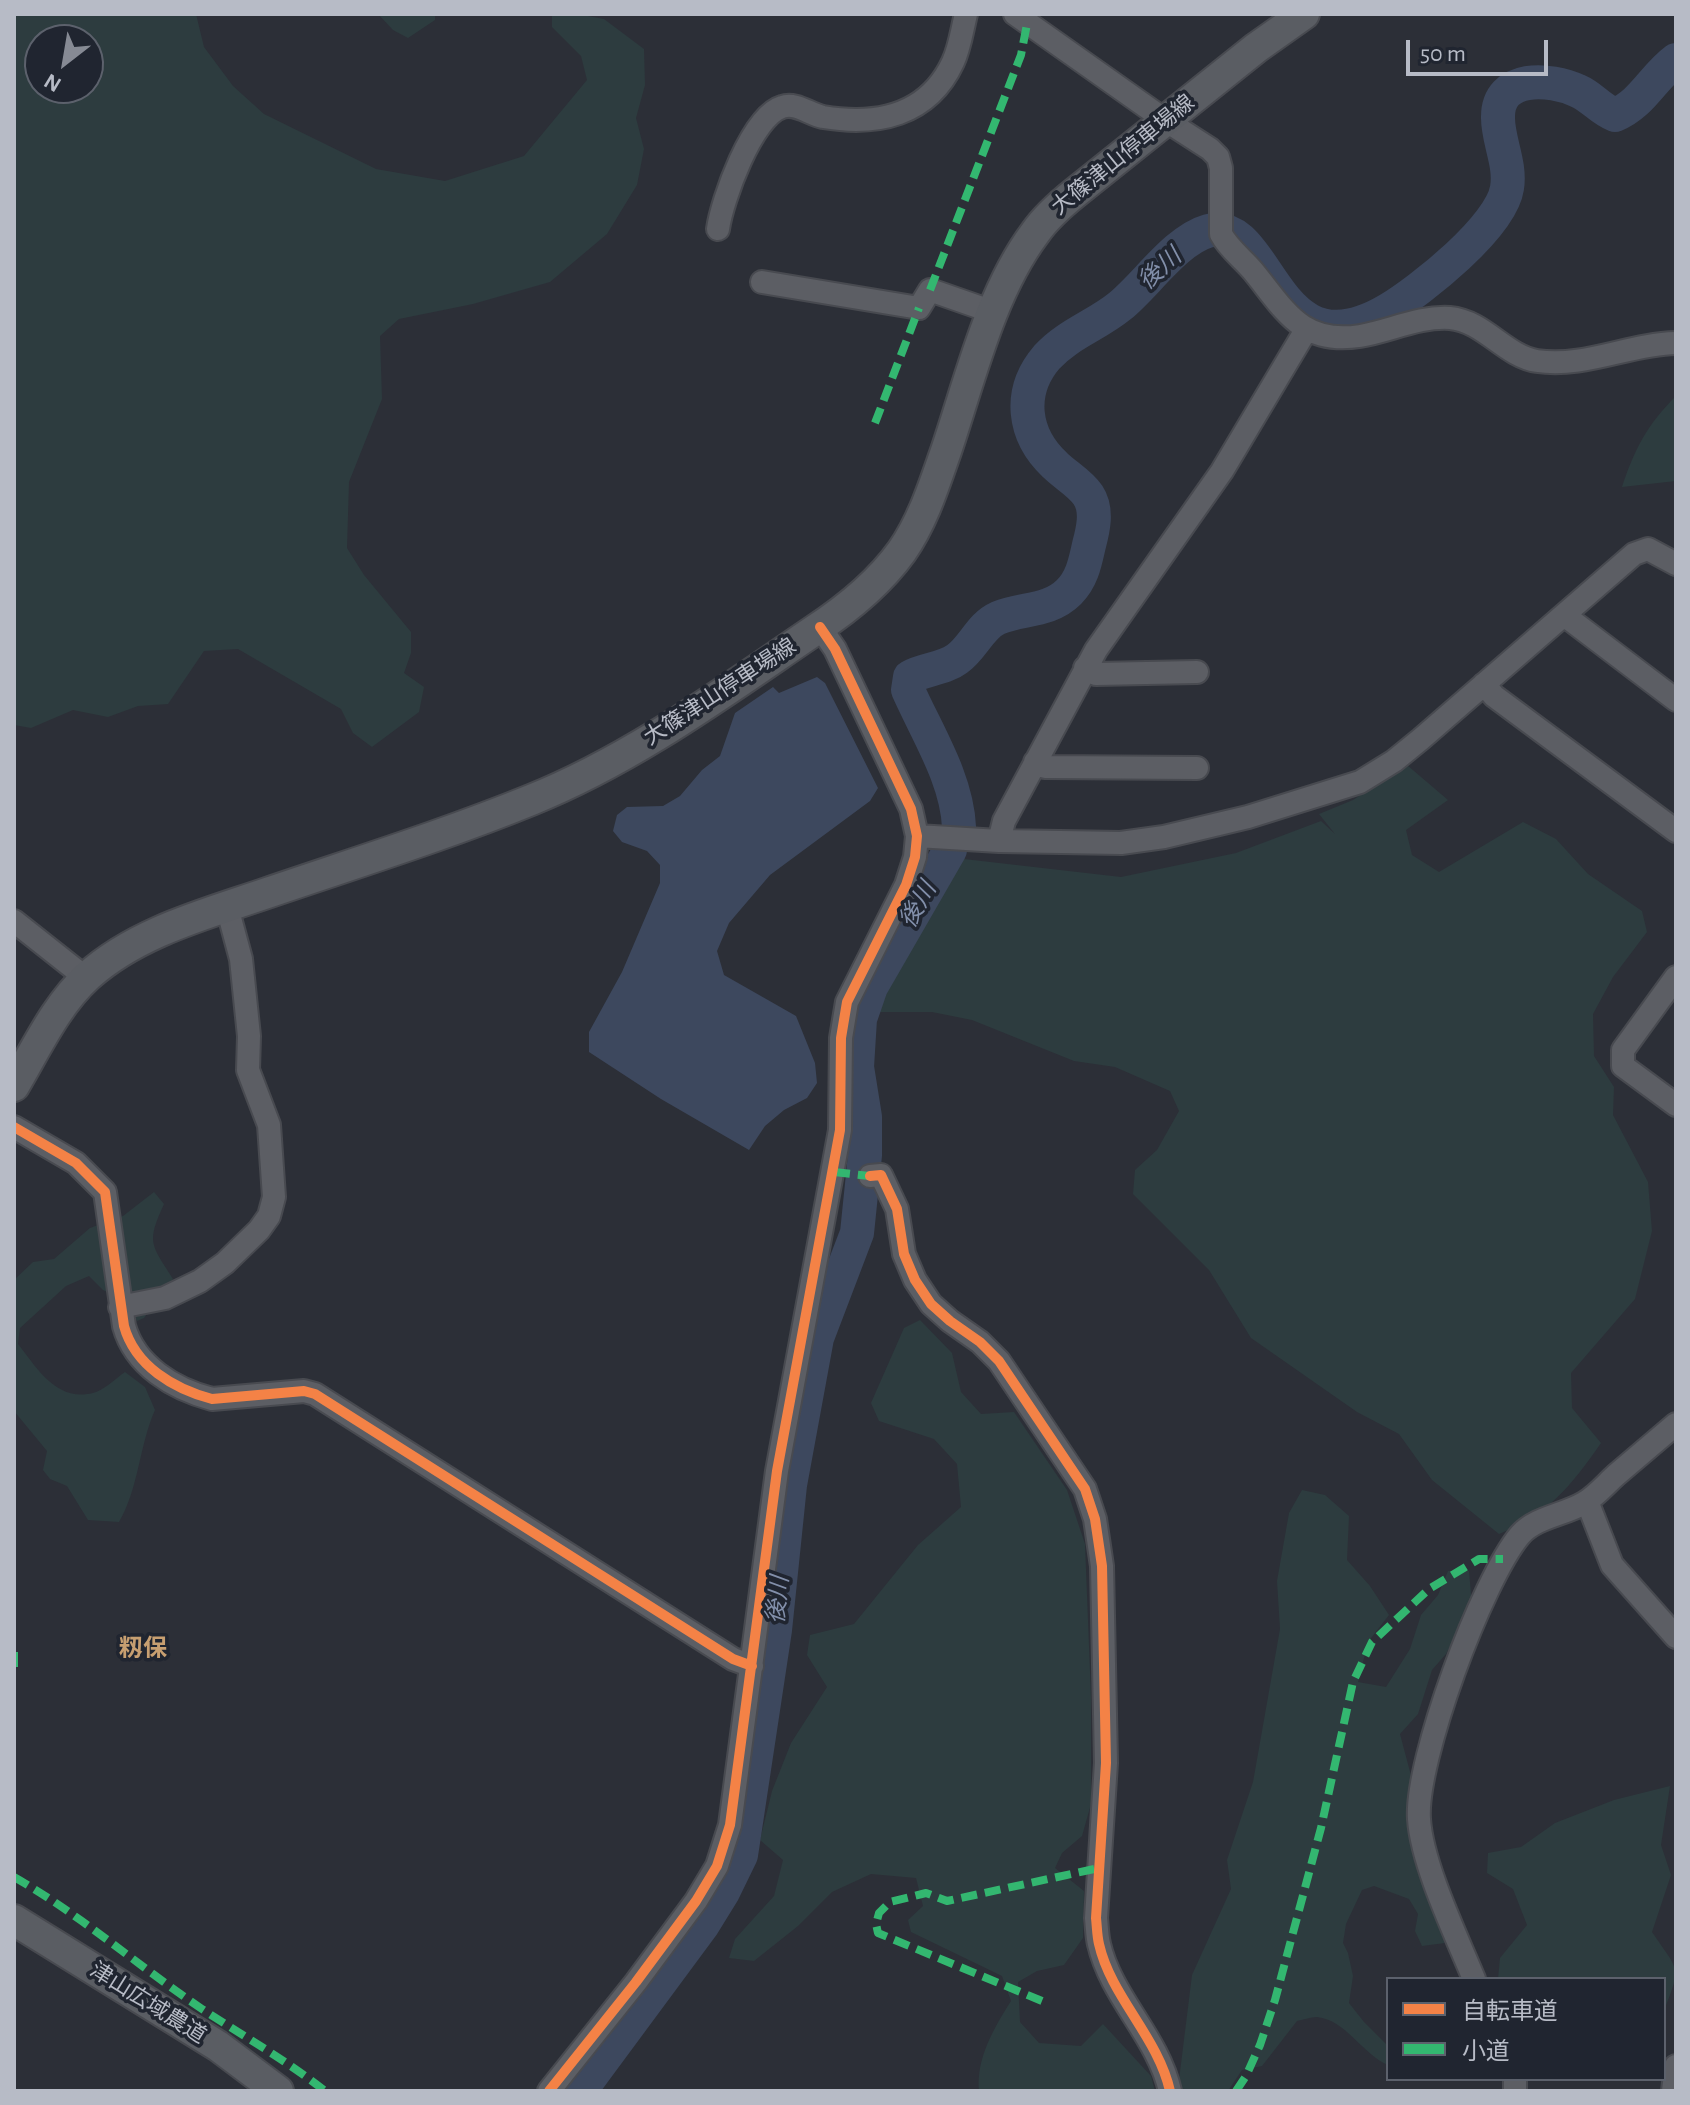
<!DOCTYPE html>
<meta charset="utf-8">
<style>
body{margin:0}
#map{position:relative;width:1690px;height:2105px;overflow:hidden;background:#2c2f37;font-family:"Alegreya Sans","Noto Sans JP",sans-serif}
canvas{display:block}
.frame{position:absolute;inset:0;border:16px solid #b7bbc6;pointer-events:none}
.legend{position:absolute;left:1386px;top:1977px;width:280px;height:104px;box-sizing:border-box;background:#202530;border:2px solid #5c616c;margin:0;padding:10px 14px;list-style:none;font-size:24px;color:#b7bbc6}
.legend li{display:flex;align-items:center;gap:16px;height:40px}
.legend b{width:40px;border:2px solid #5c616c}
.north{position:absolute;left:24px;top:24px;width:80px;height:80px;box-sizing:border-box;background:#202530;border:2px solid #5c616c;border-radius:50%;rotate:211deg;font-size:22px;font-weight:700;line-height:32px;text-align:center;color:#b7bbc6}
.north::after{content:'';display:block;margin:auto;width:28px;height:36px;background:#868a94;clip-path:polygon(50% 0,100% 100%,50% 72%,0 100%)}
.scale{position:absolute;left:1406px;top:40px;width:142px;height:36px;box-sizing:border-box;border:4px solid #b7bbc6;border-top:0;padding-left:10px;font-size:24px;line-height:28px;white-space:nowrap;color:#b7bbc6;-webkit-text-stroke:6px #202530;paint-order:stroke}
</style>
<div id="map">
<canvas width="1690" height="2105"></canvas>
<div class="frame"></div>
<ul class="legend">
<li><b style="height:10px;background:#f48246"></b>自転車道</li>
<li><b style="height:10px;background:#33b770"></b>小道</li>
</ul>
<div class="north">N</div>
<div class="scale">50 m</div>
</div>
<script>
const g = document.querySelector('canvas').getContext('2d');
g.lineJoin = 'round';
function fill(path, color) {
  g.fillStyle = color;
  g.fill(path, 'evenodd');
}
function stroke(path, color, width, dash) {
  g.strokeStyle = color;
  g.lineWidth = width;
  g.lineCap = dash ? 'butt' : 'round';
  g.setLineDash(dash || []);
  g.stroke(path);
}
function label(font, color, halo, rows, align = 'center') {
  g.font = font + ' "Alegreya Sans","Noto Sans JP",sans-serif';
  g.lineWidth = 7;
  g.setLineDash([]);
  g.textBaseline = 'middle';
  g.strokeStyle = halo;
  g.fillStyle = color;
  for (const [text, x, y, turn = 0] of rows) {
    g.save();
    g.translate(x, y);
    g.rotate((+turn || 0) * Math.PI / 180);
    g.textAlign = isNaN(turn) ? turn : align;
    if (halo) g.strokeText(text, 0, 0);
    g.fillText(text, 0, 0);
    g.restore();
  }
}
fill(new Path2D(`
 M14 14H196L204 47 233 86 264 114 376 169 445 181 524 156 587 80 581 56 552 27V14H577L604 19 644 49 645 85 636 118 644 149 637 185 607 234 550 282 473 304 399 319 380 336 382 399 349 482 347 548 364 575 411 632V653L404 673 424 687 419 712 372 747 353 733 341 709 238 649 204 651 168 704 138 706 108 717 73 710 31 728 14 725ZM88 40V88H40V40Z
 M378 14H435V20L408 38 393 30Z
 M1676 396V481L1622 487C1635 448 1647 425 1676 396Z
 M1407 765 1448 800 1406 830 1412 855 1439 872 1523 822 1556 839 1588 874 1642 911 1647 932 1613 977 1593 1014 1594 1056 1614 1087 1613 1115 1648 1182 1652 1231 1635 1299 1571 1373 1572 1408 1601 1443C1571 1486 1548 1515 1499 1534L1432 1480 1399 1434 1357 1412 1251 1338 1209 1270 1133 1194 1135 1170 1157 1150 1179 1111 1170 1091 1115 1067 1074 1061 972 1020 932 1012H876L875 991 901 944 946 872 964 859 1121 877 1236 853 1321 821 1335 834 1319 814 1353 800Z
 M154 1192 164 1204C146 1243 151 1244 173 1279L144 1318 137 1321 126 1301 103 1290 89 1276 66 1286 20 1328 18 1344C37 1368 56 1402 93 1393 103 1391 115 1379 125 1372L145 1387 155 1410C139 1446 139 1488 119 1522L88 1520 67 1486 50 1479 43 1470 47 1451 14 1411V1280L33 1262 54 1259 90 1228 123 1216Z
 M920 1320 952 1353 961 1392 981 1414 1014 1412 1067 1490 1085 1544 1091 1697V1804L1082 1836 1062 1853 1055 1868 1084 1891 1083 1938 1064 1965 1037 1971 1018 1982 1020 2022 1039 2043 1081 2046 1103 2024 1151 2076 1155 2091H979C976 2058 994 2028 1011 2001L1002 1976 911 1932 908 1920 923 1906 916 1878 871 1874 832 1892 798 1926 754 1961 729 1958 735 1939 774 1896 783 1860 760 1840 772 1791 791 1743 827 1687 807 1655 810 1635 854 1624 918 1545 961 1507 957 1464 934 1439 879 1421 871 1403 904 1328Z
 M1302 1490 1325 1495 1349 1516 1347 1560 1370 1586 1389 1615 1368 1642 1358 1682 1386 1687 1410 1649 1421 1615 1438 1595 1448 1571H1469L1472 1605 1446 1654 1432 1670 1418 1714 1400 1734 1413 1783V1837L1418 1873 1445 1943 1422 1946 1415 1931 1418 1914 1409 1899 1374 1886 1362 1890 1346 1924 1343 1943 1348 1953 1353 1976 1349 2003 1364 2022 1388 2046V2065C1362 2054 1346 2020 1317 2017 1311 2017 1302 2020 1297 2021L1262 2066 1242 2070 1228 2091H1181L1179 2080 1192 1975 1231 1889 1227 1860 1253 1782 1280 1629 1277 1581 1289 1513Z
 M1670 1786 1661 1845 1671 1875 1652 1932C1679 1972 1682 1965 1664 2011V1979H1498L1500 1958 1527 1925 1513 1889 1487 1873 1488 1853 1521 1847 1555 1823 1614 1800Z`), '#2d3c3f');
fill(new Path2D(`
 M817 677 825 683 878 788 870 801 770 875 729 923 717 951 724 975 796 1016 815 1063 817 1083 807 1098 784 1110 765 1126 749 1150 661 1099 589 1052V1032L622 972 660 883V865L647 851 622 842 613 831 617 815 627 807 663 806 680 796 702 770 720 756 735 713 773 687 779 693Z`), '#3d485e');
stroke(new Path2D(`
 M959 827C957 779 927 733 908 690L910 677C924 669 944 669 957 659 973 648 980 626 998 618 1022 608 1049 612 1069 592 1082 579 1085 563 1089 545 1093 530 1098 510 1088 495 1080 483 1065 475 1055 465 1023 435 1017 392 1047 357 1068 334 1097 325 1120 306 1146 285 1176 240 1208 231 1272 214 1271 379 1388 310 1421 290 1501 227 1507 188 1511 164 1498 141 1498 118 1497 74 1550 78 1578 91 1592 97 1600 109 1615 115 1642 104 1653 77 1676 60
 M580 2091 702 1926 723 1892 741 1855 775 1630 790 1485 817 1338 857 1233 865 1155V1117L857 1067 860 1019 871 987 950 850`), '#3d485e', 34);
const street = new Path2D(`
 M1015 14 1165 120 1210 149 1218 157 1221 168V234C1228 248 1243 259 1253 271 1285 310 1301 345 1360 336 1390 331 1419 316 1450 318 1484 321 1505 356 1537 361 1585 368 1629 344 1676 343
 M718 229C722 200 752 116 782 107 796 102 809 114 823 117 877 126 928 116 953 62 960 47 962 30 966 14
 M762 282 919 308 930 290 993 312
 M1564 615 1676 700
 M1085 668 1096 674 1197 672
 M1484 684 1494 696 1676 831
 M1035 762 1045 767 1197 768
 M917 836 999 841 1121 843 1164 837 1248 817 1360 782 1394 761 1421 739 1634 554 1648 549 1676 564
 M999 841 1004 821 1096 650 1222 471 1306 330
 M14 921 86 978
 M1676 977 1623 1050V1066L1676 1105
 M14 1127 76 1163 105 1192 124 1326C135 1366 174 1389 212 1399L304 1391 315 1394 733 1659 752 1666
 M870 1176 881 1175 897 1209 904 1254 915 1280 931 1304 950 1321 980 1342 999 1361 1085 1489 1095 1519 1102 1566 1106 1763 1096 1918C1097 1927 1097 1936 1099 1944 1111 1997 1158 2037 1170 2091
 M120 1307 165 1298 200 1281 225 1263 259 1230 269 1216 274 1197 269 1125 248 1070 249 1036 241 959 227 907
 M1587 1501 1612 1565 1676 1637
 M1474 1979C1456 1935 1422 1865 1419 1819 1415 1761 1482 1580 1520 1535 1536 1517 1564 1515 1584 1503 1596 1496 1606 1484 1616 1475 1636 1458 1656 1441 1676 1424
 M1515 2079V2091
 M549 2091 636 1982 696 1901 717 1866 730 1825 777 1471 840 1130 841 1038 847 1002 906 885 915 857 917 836 911 809 835 649 820 627
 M1673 2091 1676 2066`);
const secondary = new Path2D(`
 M14 1086C36 1049 56 1005 88 976 137 932 206 914 267 893 355 863 445 835 531 800 633 759 725 691 815 630 847 609 879 583 902 551 923 521 934 485 946 451 970 380 990 293 1035 233 1046 217 1061 204 1076 192L1256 48 1304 14
 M14 1920 218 2046 278 2091`);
stroke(street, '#484a50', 26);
stroke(secondary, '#484a50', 34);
stroke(street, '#5c5e64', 22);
stroke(secondary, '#5a5d63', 30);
stroke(new Path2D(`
 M930 290 1021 55 1027 24
 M875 423 919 308
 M834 1172 870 1176
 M14 1652V1667
 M14 1877C81 1915 138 1966 202 2009 243 2036 286 2060 325 2091
 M1042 2001 878 1933 876 1924 879 1913 890 1902 926 1893 947 1901 1099 1868
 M1236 2091 1246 2076 1260 2045 1275 2000 1321 1828 1353 1682 1372 1642 1429 1589 1479 1559H1503`), '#33b770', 8, [16, 8]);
stroke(new Path2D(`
 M14 1127 76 1163 105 1192 124 1326C135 1366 174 1389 212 1399L304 1391 315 1394 733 1659 752 1666
 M870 1176 881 1175 897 1209 904 1254 915 1280 931 1304 950 1321 980 1342 999 1361 1085 1489 1095 1519 1102 1566 1106 1763 1096 1918C1097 1927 1097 1936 1099 1944 1111 1997 1158 2037 1170 2091
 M549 2091 636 1982 696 1901 717 1866 730 1825 777 1471 840 1130 841 1038 847 1002 906 885 915 857 917 836 911 809 835 649 820 627`), '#f48246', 10);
label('22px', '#b7bbc6', '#202530', [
 ["大篠津山停車場線",1123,155,-39],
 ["大篠津山停車場線",720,692,-33],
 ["津山広域農道",148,2003,32]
]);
label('italic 24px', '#828faa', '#202530', [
 ["後川",1160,269,-42],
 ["後川",918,905,-60],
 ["後川",778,1600,-84]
]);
label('bold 24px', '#c79f71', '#202530', [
 ["籾保",143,1649]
]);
</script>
